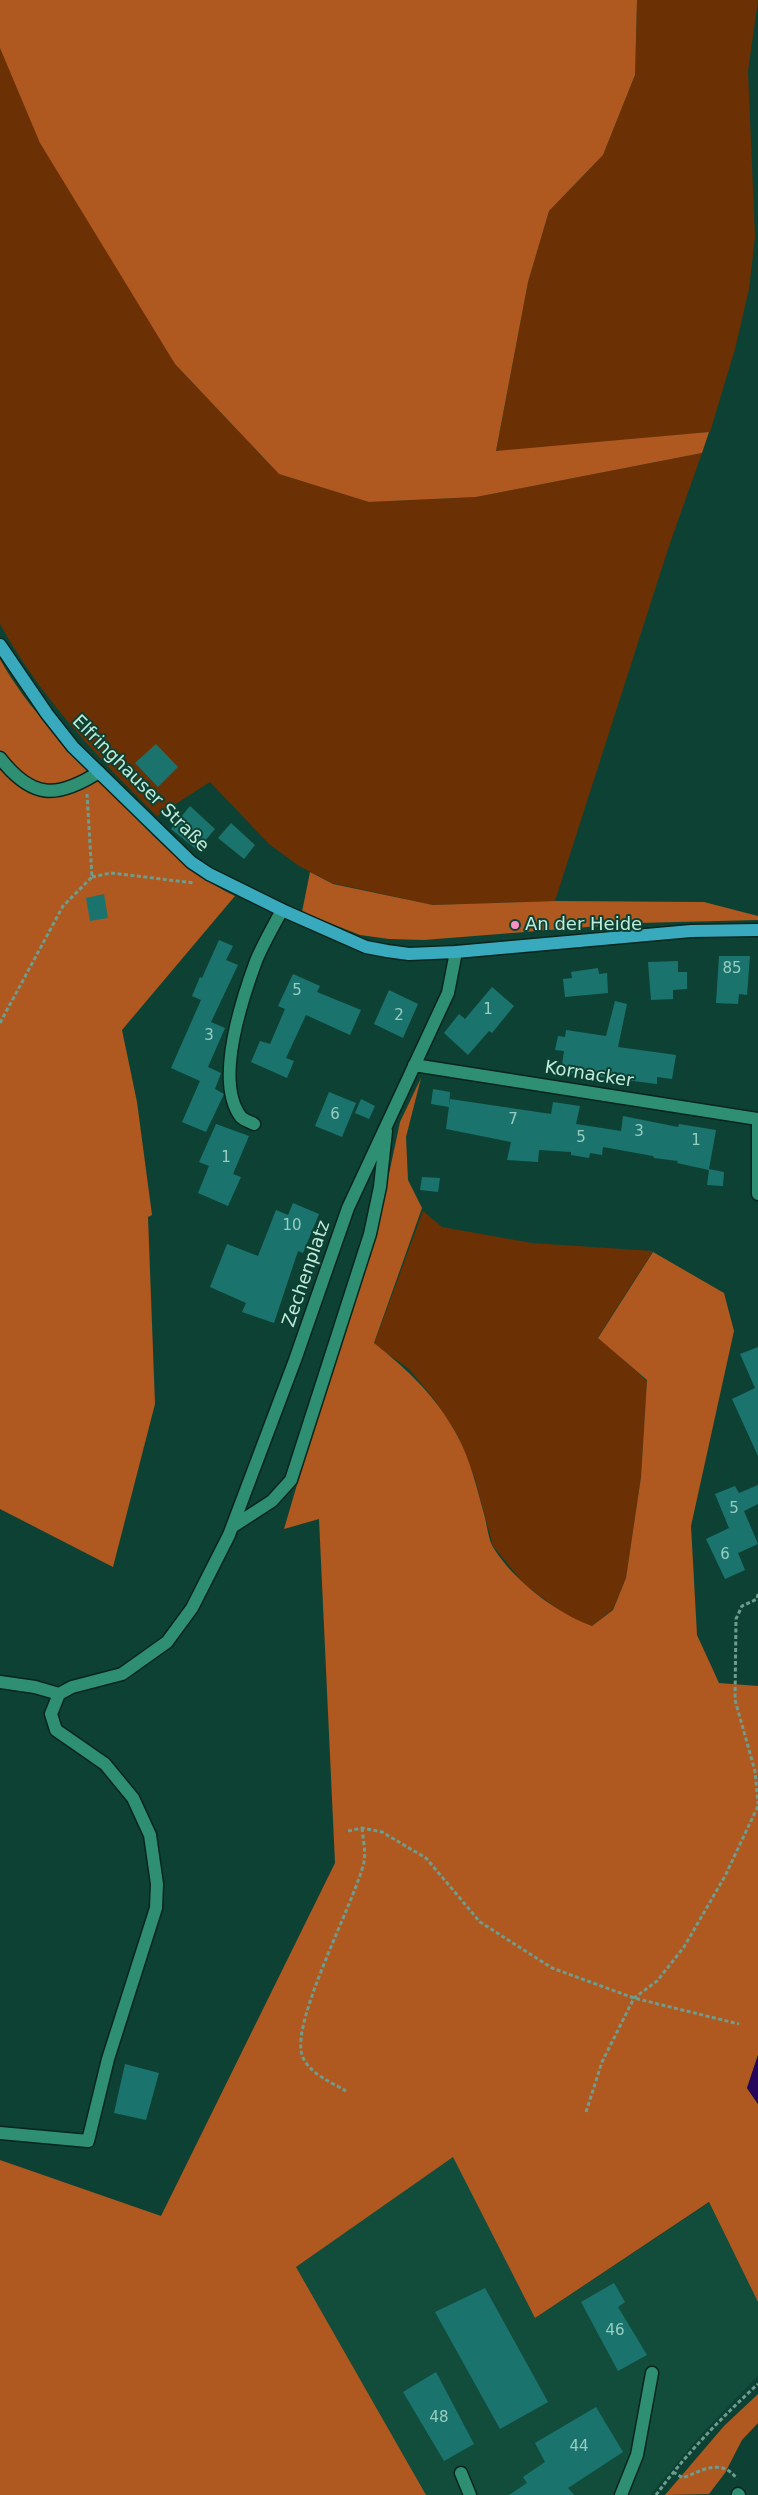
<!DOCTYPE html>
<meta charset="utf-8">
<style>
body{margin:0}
canvas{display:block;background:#0d4133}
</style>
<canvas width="758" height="2495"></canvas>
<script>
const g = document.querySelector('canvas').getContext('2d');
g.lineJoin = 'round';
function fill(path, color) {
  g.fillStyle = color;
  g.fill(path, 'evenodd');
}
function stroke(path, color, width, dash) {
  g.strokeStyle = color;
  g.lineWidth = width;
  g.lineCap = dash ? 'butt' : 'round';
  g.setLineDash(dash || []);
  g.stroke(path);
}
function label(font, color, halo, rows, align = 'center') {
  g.font = font + ' "DejaVu Sans",sans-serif';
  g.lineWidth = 4;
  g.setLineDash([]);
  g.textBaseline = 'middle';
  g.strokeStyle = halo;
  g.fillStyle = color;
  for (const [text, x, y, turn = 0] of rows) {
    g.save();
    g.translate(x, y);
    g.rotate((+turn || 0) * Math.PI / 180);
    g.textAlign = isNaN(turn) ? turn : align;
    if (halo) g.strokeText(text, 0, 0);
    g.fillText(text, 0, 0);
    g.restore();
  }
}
fill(new Path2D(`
 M453 2156 535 2318 709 2203 758 2301V2376L704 2431 650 2495H426L296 2267Z`), '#124d3c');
fill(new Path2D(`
 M637 0H758L748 71 755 237 749 289 735 349 710 432 496 452 528 282 549 211 603 155 635 75Z
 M0 48 175 364 279 474 370 502 476 497 702 453 669 546 555 901 433 905 332 883 299 866 269 844 210 782 157 816C97 757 41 698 0 624Z
 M423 1211 442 1227 532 1243 653 1251 598 1337 647 1381 641 1477 626 1578 613 1609 592 1626 571 1619 525 1585 493 1546 475 1479 458 1436 434 1399 409 1369 374 1344Z`), '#6b3004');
fill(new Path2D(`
 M0 0H637L635 75 603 155 549 211 528 282 496 451 709 432 702 453 476 497 369 502 279 474 175 364 40 143 0 48Z
 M0 659C28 710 70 750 110 791 150 832 183 871 235 896L122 1030 137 1102 152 1215 148 1217 155 1404 113 1567 0 1509Z
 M310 872 333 884 433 905 556 901 704 902 758 916V920L638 923 424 940 389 939 360 935 302 912Z
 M421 1078 406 1137 408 1180 422 1208 374 1343C409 1371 435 1395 457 1435 470 1459 477 1488 484 1514 487 1524 488 1538 493 1547 513 1580 556 1613 592 1626L613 1610 626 1578 641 1477 647 1380 598 1338 653 1252 724 1293 734 1331 691 1526 697 1635 719 1683 758 1686V2055L747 2088 758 2104V2302L709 2202 535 2318 453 2157 296 2267 426 2495H0V2160L161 2216 335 1863 319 1519 284 1529 331 1369 376 1235 400 1122Z
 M758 2394V2423L742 2440 725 2473 709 2494 665 2495 724 2426Z`), '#af581f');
fill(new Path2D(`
 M758 2055V2104L747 2088Z`), '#26075b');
fill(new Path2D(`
 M156 744 178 767 158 787 135 763Z
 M190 806 215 829 197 850 171 829Z
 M231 823 255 845 244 859 218 838Z
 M104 894 108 918 90 921 86 898Z
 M219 940 233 946 226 960 238 965 211 1022 225 1028 208 1067 221 1073 215 1089 224 1094 206 1132 182 1122 200 1081 171 1068 201 1000 192 996 200 977 202 978Z
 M719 956H750L747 995 739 994 738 1004 716 1003Z
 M678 961V972H687V989L673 990V999L651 1000 648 962Z
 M598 968 599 974 607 973 608 993 565 997 563 979 572 978 571 972Z
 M293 974 320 986 317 992 361 1010 350 1035 306 1015 286 1058 294 1061 287 1078 251 1062 260 1041 270 1044 285 1009 278 1006Z
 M492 987 514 1006 492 1033 489 1031 468 1055 444 1033 459 1014 465 1019Z
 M389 990 418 1004 403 1038 374 1024Z
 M615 1001 627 1004 618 1047 676 1055 672 1079 657 1077V1084L561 1072 564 1051 555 1050 558 1036 565 1037 566 1030 606 1036Z
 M433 1089 450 1092 449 1107 431 1104Z
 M329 1092 356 1103 342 1137 315 1126Z
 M361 1099 375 1106 369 1119 355 1113Z
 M450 1099 551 1114 553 1102 580 1106 576 1124 621 1131 623 1116 678 1127 679 1124 716 1130 709 1169 724 1172 723 1186 707 1185 709 1170 677 1163 678 1161 654 1158 653 1156 603 1147 602 1155 590 1153 589 1158 571 1155V1152L539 1150 538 1162 507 1160 511 1142 446 1129Z
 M216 1124 249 1136 233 1174 241 1177 228 1206 198 1193 209 1166 199 1162Z
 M422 1177 440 1178 438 1192 420 1190Z
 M293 1203 319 1214 303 1253 298 1251 274 1323 242 1312 246 1303 210 1287 227 1244 258 1256 276 1210 288 1215Z
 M758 1347V1456L732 1399 755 1388 740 1354Z
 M758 1485V1504L744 1511 758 1544 738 1553 745 1570 725 1579 706 1539 729 1528 715 1494 735 1486 739 1493Z
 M125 2064 159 2073 146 2120 114 2113Z
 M614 2283 625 2302 618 2307 647 2355 618 2371 581 2302Z
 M485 2288 548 2402 500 2429 435 2312Z
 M436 2372 474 2444 444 2461 403 2392Z
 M596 2407 623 2452 568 2488 574 2495H509L527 2483 523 2477 545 2462 535 2443Z`), '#1b736e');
const minor = new Path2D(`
 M0 758C32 799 57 799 99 772
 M414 1065 758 1119
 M254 1124C250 1122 244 1120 241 1117 214 1082 242 999 256 961 263 944 273 927 282 910
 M758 1125V1194
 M232 1527 272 1501 291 1480 370 1234 380 1187 386 1131
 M0 1682 35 1687 59 1694
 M0 2133 88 2141 108 2059 156 1908 157 1884 150 1835 133 1798 105 1764 56 1730 51 1714 59 1694 72 1687 122 1674 167 1642 192 1608 229 1535 295 1360 348 1208 448 993 456 952
 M461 2473 470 2495
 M738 2494 739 2495
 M621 2495 637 2455 652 2373`);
const major = new Path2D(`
 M0 645 47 714 73 747 191 862 209 874 282 910 366 947 387 951 409 954 456 952 691 931 758 930`);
stroke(minor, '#07251c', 15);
stroke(major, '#07251c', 15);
stroke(new Path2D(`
 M92 877 111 873 195 883
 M0 1023 63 906 92 877 87 794
 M758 1594 757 1599 742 1606 736 1619 735 1700 755 1771 758 1804
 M348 1831 362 1828 382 1832 426 1858 480 1922 552 1968 634 1998 739 2024
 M346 2091C331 2082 308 2073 302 2055 291 2020 354 1904 364 1862 366 1852 363 1839 362 1828
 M586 2112 602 2062 634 1998 657 1981 684 1947 725 1876 758 1806
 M673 2472 683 2478C702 2470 722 2458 737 2479
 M656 2495C686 2454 721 2418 758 2384`), '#6e9d8e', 3, [4, 2.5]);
stroke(minor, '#2f8f73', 12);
stroke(major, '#39aabd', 12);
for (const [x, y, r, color] of [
 [515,925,5,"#fb8fc4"]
]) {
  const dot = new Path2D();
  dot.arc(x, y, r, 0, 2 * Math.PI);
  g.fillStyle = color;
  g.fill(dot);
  stroke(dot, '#0d4133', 2);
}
label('15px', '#98cec0', null, [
 ["85",732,969],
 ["5",297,991],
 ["1",488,1010],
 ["2",399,1016],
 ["3",209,1036],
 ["6",335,1115],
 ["7",513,1120],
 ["3",639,1132],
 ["5",581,1138],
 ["1",696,1141],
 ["1",226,1158],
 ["10",292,1226],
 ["5",734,1509],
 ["6",725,1555],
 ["46",615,2331],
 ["48",439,2418],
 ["44",579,2447]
]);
label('18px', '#c1ecdb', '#0d4133', [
 ["Elfringhauser Straße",140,784,45],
 ["Kornacker",589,1075,9],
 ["Zechenplatz",307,1274,-71]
]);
label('18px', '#c1ecdb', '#0d4133', [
 ["An der Heide",525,925]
], 'left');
</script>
